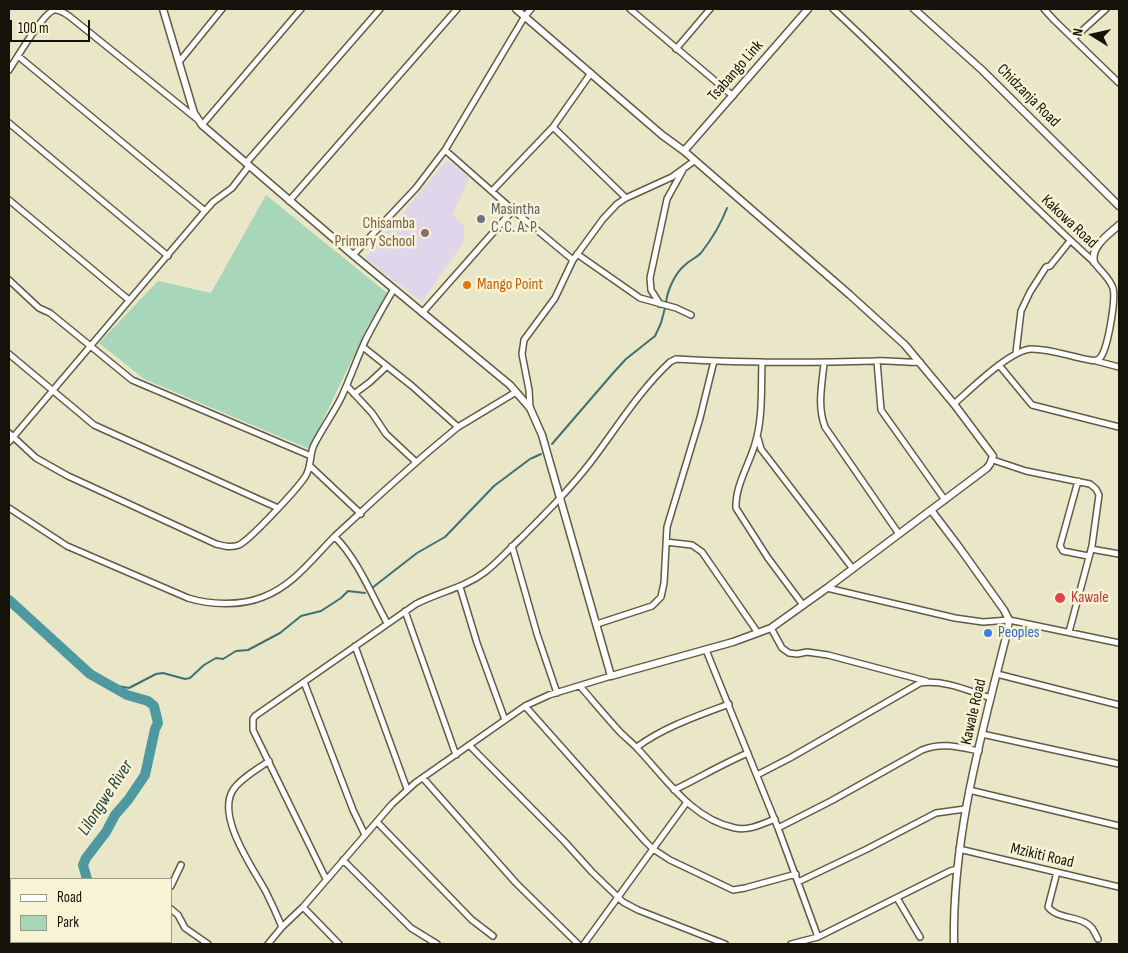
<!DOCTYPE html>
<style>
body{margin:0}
#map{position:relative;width:1128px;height:953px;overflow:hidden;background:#eae6c8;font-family:"Sofia Sans Condensed",sans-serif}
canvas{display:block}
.frame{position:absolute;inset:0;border:10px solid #151309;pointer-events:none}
.legend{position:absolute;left:10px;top:878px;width:162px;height:65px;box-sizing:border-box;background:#f8f3d5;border:1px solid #9d9983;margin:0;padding:6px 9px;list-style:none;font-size:15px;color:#151309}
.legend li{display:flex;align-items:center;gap:10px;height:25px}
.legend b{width:25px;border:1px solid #9d9983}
.north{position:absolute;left:1068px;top:10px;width:50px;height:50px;-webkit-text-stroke:4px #f8f3d5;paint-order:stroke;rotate:280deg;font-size:14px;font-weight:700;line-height:20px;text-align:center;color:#151309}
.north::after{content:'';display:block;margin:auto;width:18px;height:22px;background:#151309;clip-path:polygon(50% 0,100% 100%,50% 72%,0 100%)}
.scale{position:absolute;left:10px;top:20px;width:80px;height:22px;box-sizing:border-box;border:2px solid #151309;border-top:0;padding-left:6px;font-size:15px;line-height:18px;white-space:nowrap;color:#151309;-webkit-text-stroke:4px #f8f3d5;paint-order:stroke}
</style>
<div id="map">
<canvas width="1128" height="953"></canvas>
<div class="frame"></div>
<ul class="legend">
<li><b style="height:6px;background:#fff"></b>Road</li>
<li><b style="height:14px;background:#a7d6b8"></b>Park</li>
</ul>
<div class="north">N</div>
<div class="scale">100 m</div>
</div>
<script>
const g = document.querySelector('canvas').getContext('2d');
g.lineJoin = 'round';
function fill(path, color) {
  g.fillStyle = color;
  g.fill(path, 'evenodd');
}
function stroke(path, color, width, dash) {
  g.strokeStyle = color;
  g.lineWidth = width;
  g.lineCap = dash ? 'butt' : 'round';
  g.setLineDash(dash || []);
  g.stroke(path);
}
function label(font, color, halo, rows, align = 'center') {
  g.font = font + ' "Sofia Sans Condensed",sans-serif';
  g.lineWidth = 5;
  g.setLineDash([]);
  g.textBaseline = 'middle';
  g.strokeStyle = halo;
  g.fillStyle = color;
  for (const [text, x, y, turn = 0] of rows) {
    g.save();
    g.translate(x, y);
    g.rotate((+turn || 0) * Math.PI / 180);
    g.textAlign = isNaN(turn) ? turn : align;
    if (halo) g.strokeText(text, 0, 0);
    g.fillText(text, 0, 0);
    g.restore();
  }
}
fill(new Path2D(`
 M447 160 469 178 452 215 464 225V241L422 302 365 258Z`), '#dfd6eb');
fill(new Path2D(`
 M266 195 387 293 369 324 309 449 144 379 99 343 158 281 211 293Z`), '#a7d6b8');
stroke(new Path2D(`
 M666 303C667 291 675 273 685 265 690 260 696 258 701 253 711 240 721 224 727 208
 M552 444 614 372 626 359 655 336 661 323 665 308
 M372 588 417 553 445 537 494 486 530 459 541 454
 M107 684 129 688 156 674 163 673 185 679 190 678 204 665 216 658 223 659 236 651 248 650 280 633 301 616 321 611 341 598 348 591 365 593`), '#3d7172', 2);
stroke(new Path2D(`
 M9 600 90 674 127 695 148 701 154 706 158 723 155 729 145 775 128 800 115 815 106 832 86 858 83 865 87 879
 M113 942 115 944`), '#4e999f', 10);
const minor = new Path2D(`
 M630 9 733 96
 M833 9C922 91 1004 181 1094 262 1100 271 1109 277 1113 288 1116 299 1108 349 1100 358 1097 361 1094 361 1090 360 1072 357 1050 349 1032 349 1011 349 971 389 954 404
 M1044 9 1054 20 1119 83
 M1074 38 1106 9
 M676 49 710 9
 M18 56 205 211
 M179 62 222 9
 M9 70C17 58 42 14 54 10 60 9 64 13 69 16L197 119
 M9 123 168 256
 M202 125 301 9
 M553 127 626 198
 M445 150 513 210 573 260
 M246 163 380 9
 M492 191 553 127 591 73
 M9 200 129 300
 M289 201 457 9
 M577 254 640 298 676 308 691 315
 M353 255 416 188 445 150 525 16 531 9
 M9 280 39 308 50 313 132 380 311 456
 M660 304 651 290 650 278 667 199 683 170
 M422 313 513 210
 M363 347 412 386 458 427
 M1016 353 1021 311 1030 292 1046 267 1050 266 1070 241
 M9 354 94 425 278 508
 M877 361 881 410 945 500
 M1096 361 1119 367
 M762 362C761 389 763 418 755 444 749 465 735 486 736 508L768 558 803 605
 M824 363C822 385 817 406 825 427L899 534
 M999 365 1032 405 1119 427
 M347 386 372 413 386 434 416 462
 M354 394 370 382 387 366
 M530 408 529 390 522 354 524 340 555 298 573 260 603 219 617 204 626 198 672 177 694 161
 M9 433 36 458 68 476 216 544C224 546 231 548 239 545 251 539 297 489 305 477 312 467 309 455 314 445 322 429 333 414 341 398 350 379 357 358 366 339 375 322 384 305 394 289
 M758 438 761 449 853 569
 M9 442 205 211 213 202 232 188 249 166
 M993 460 1026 471 1090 484 1096 489 1099 495 1092 546 1069 632
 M310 466 361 514
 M1078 481 1060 546 1063 551 1088 556
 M9 508 67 546 188 598C210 605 241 606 263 597 293 586 313 558 335 536 371 503 408 468 446 437L458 427 516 392
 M335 537C356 557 373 597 387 623
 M666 542 692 545 702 552 758 633
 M512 546 537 634 557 693
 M1091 549 1119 554
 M460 587 477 643 505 720
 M827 588 955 618 983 622 1009 620 1119 643
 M405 611 456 755
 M597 624 652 606 661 597 664 583 667 527 700 418 714 361
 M771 628 782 648 789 653 797 654 807 652 828 655 926 681
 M355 646 407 789
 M706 650 778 828 818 937
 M997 674 1119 705
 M304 682 353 810 365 835
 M580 686C593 701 606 717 620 732 625 737 631 742 636 747 665 777 691 819 735 828 749 831 762 824 775 819
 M525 706 645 841 653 849 670 860 733 890 745 888 796 874
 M982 734 1119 764
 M469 745 564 841 592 872 623 902 638 910 725 944
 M637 747C664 727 697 716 729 704
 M269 761C258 769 241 778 233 790 216 817 253 868 266 892 272 904 277 915 282 927
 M757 775 790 758 920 683C943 679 969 691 991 698
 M423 778 516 883 578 944
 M674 790C699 778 722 764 748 753
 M969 790 1119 826
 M377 822 472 920 493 936
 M778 828 831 801 922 750C942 742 959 747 979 751
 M959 849 1119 887
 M343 860 411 928 437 944
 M1057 872 1048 907C1058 920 1081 915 1092 928 1094 931 1096 935 1098 939
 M326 879 253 730V719L255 716 416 604C439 592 464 588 485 572 498 562 509 549 521 538 545 514 569 490 590 463 616 429 639 391 670 362L676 359C742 363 808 363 874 361 889 360 905 363 920 362
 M798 882 867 849 936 813 965 809
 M171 886 181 865
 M897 898 920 937
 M303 907 339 944
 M171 909 178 915 185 928 208 944
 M268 944 282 927 303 907 392 804 415 783 525 706 549 695 611 676
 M584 944 687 802
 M791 944 818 937 950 871 957 869`);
const tertiary = new Path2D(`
 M163 9 194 113 202 125 353 255 510 385 530 408 542 435 611 676 733 642 771 628 827 588 987 468 990 464 993 456 954 404 905 345 850 295 684 151 662 135 516 9
 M914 9 982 70 1119 206
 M684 151 808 9
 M1094 262C1090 247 1109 234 1119 225
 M931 510 959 547 1004 610 1009 620 1007 633C981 736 952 838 954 944`);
stroke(minor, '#605c42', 8);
stroke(tertiary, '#605c42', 9);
stroke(minor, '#fff', 5);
stroke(tertiary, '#fff', 6);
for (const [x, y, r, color] of [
 [481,219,5,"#6b7280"],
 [425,233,5,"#8d6e63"],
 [467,285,5,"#e8710a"],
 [1060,598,6,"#e0444e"],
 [988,633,5,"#3f7fe0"]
]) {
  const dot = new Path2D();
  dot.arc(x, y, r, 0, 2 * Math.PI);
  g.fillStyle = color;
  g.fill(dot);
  stroke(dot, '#f8f3d5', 2);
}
label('16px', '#151309', '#f8f3d5', [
 ["Tsabango Link",736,71,-49],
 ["Chidzanja Road",1028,96,45],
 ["Kakowa Road",1069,222,43],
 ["Kawale Road",974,712,-77],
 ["Mzikiti Road",1042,856,13]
]);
label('16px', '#5b616d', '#f8f3d5', [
 ["Masintha",491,210],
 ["C. C. A. P.",491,228]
], 'left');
label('16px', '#785e54', '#f8f3d5', [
 ["Chisamba",415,224],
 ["Primary School",415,242]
], 'right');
label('16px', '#c56008', '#f8f3d5', [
 ["Mango Point",477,285]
], 'left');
label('16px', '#be3a42', '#f8f3d5', [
 ["Kawale",1071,598]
], 'left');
label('16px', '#366cbe', '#f8f3d5', [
 ["Peoples",998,633]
], 'left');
label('italic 18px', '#1b3f42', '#f8f3d5', [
 ["Lilongwe River",106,798,-57]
]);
</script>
